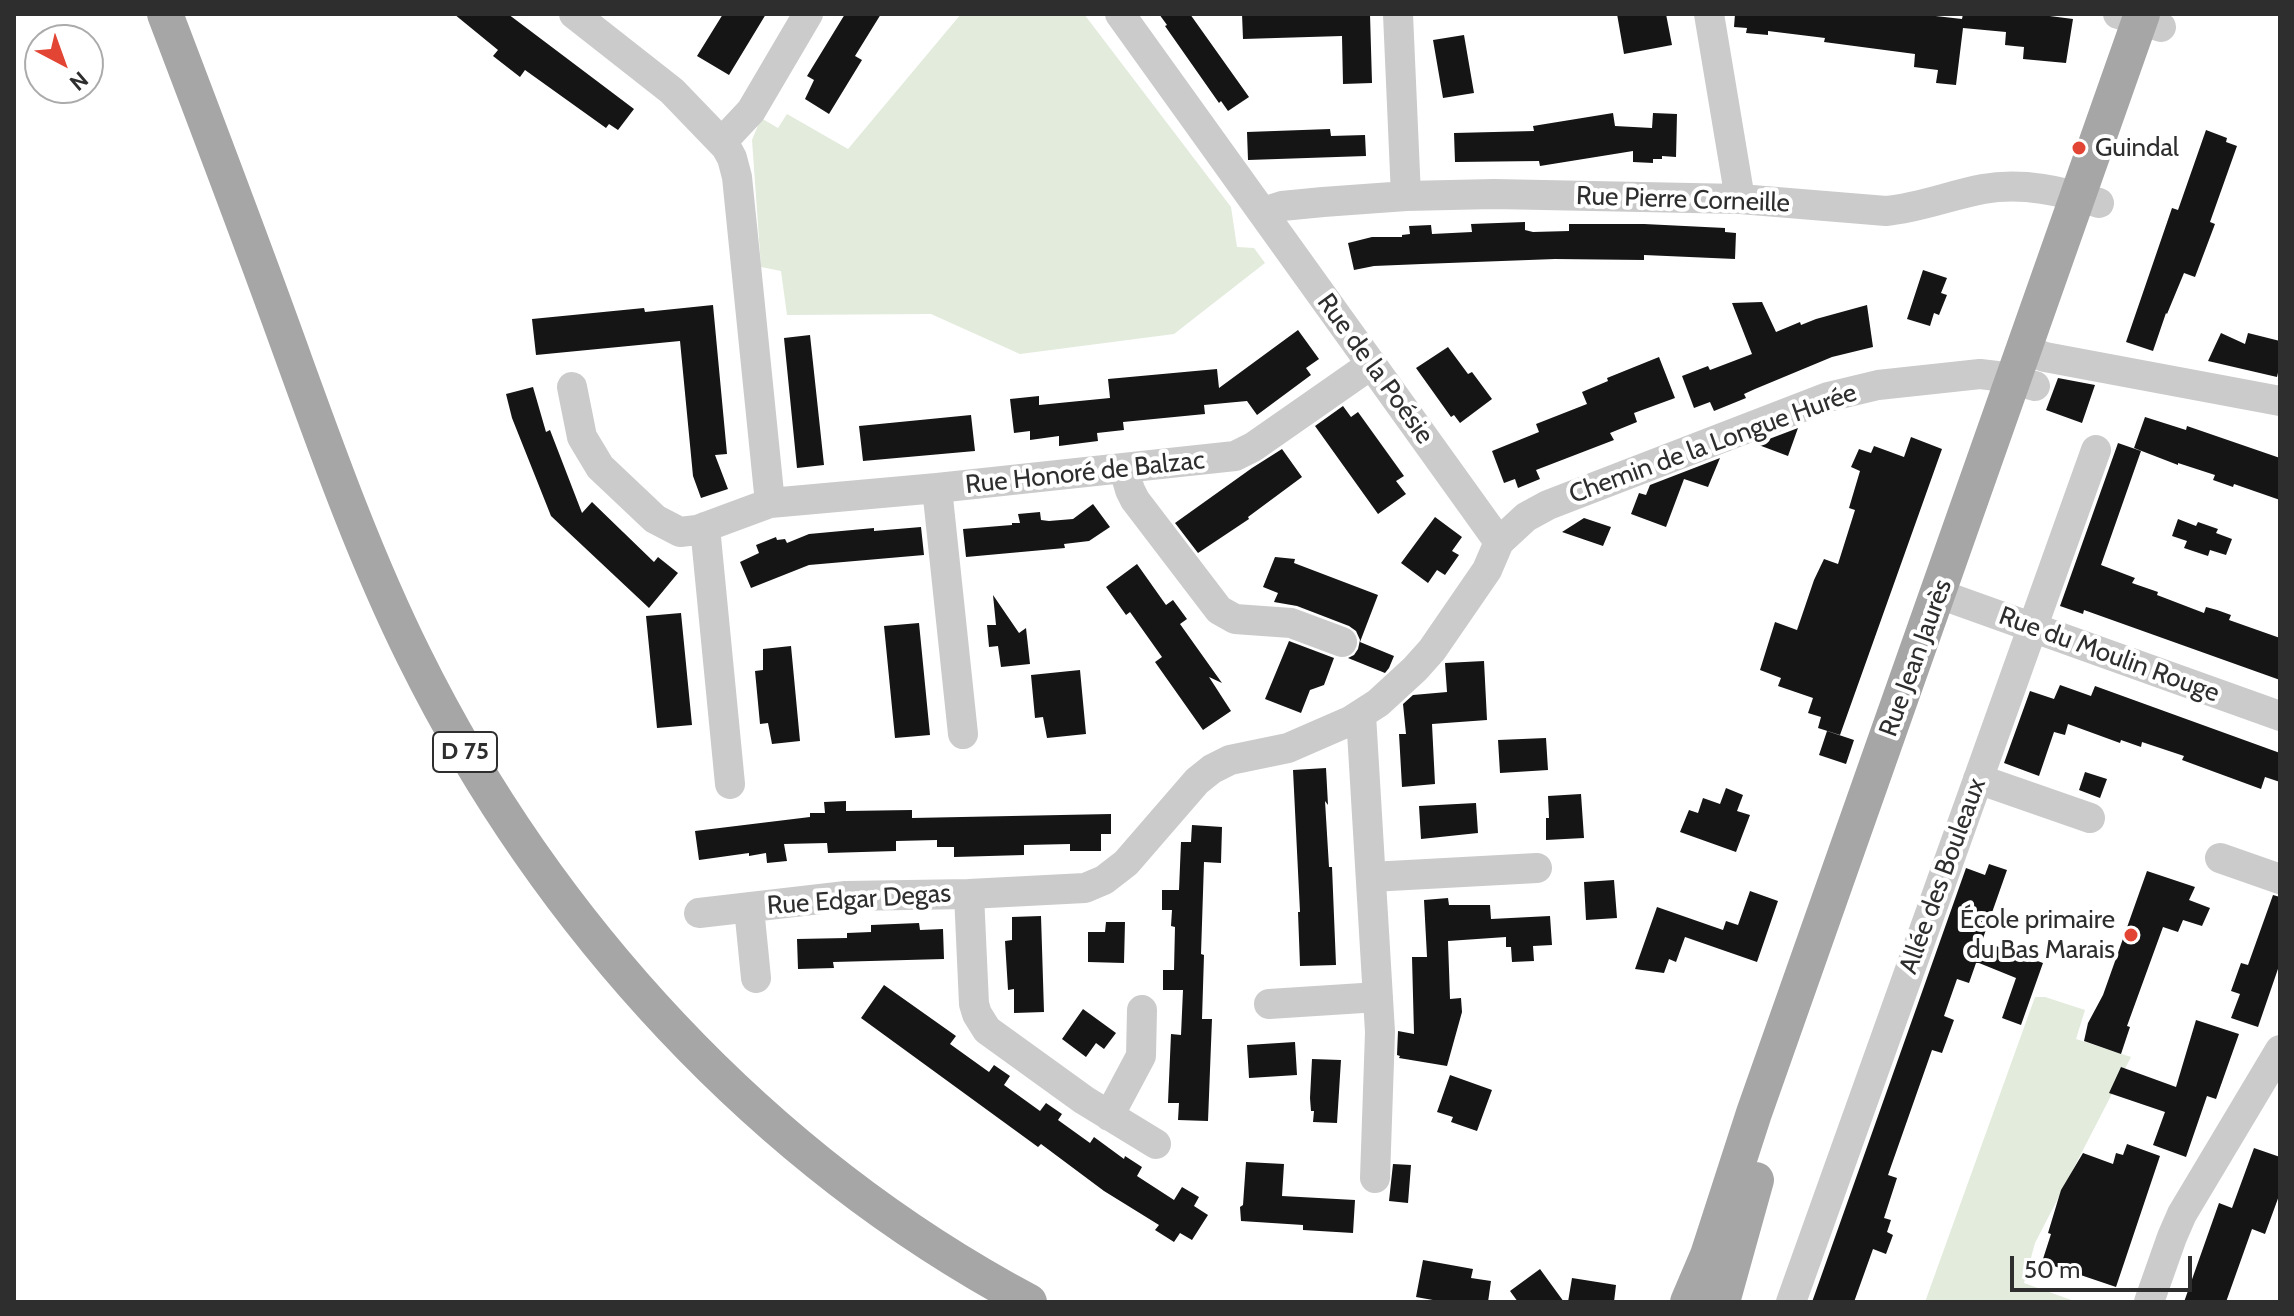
<!DOCTYPE html>
<meta charset="utf-8">
<style>
body{margin:0}
#map{position:relative;width:2294px;height:1316px;overflow:hidden;background:#fff;font-family:Cabin,sans-serif}
canvas{display:block}
.frame{position:absolute;inset:0;border:16px solid #2e2e2e;pointer-events:none}
.north{position:absolute;left:24px;top:24px;width:80px;height:80px;box-sizing:border-box;background:#fff;border:2px solid #ababab;border-radius:50%;rotate:139deg;font-size:22px;font-weight:700;line-height:32px;text-align:center;color:#2e2e2e}
.north::after{content:'';display:block;margin:auto;width:28px;height:36px;background:#e24533;clip-path:polygon(50% 0,100% 100%,50% 72%,0 100%)}
.scale{position:absolute;left:2010px;top:1256px;width:182px;height:36px;box-sizing:border-box;border:4px solid #2e2e2e;border-top:0;padding-left:10px;font-size:24px;line-height:28px;white-space:nowrap;color:#2e2e2e;-webkit-text-stroke:6px #fff;paint-order:stroke}
</style>
<div id="map">
<canvas width="2294" height="1316"></canvas>
<div class="frame"></div>
<div class="north">N</div>
<div class="scale">50 m</div>
</div>
<script>
const g = document.querySelector('canvas').getContext('2d');
g.lineJoin = 'round';
function fill(path, color) {
  g.fillStyle = color;
  g.fill(path, 'evenodd');
}
function stroke(path, color, width, dash) {
  g.strokeStyle = color;
  g.lineWidth = width;
  g.lineCap = dash ? 'butt' : 'round';
  g.setLineDash(dash || []);
  g.stroke(path);
}
function label(font, color, halo, rows, align = 'center') {
  g.font = font + ' Cabin,sans-serif';
  g.lineWidth = 8;
  g.setLineDash([]);
  g.textBaseline = 'middle';
  g.strokeStyle = halo;
  g.fillStyle = color;
  for (const [text, x, y, turn = 0] of rows) {
    g.save();
    g.translate(x, y);
    g.rotate((+turn || 0) * Math.PI / 180);
    g.textAlign = isNaN(turn) ? turn : align;
    if (halo) g.strokeText(text, 0, 0);
    g.fillText(text, 0, 0);
    g.restore();
  }
}
fill(new Path2D(`
 M961 14H1084L1231 207 1237 247 1254 248 1265 263 1174 334 1020 354 931 314 787 315 781 271 761 267 752 140 761 118 778 128 787 114 848 149Z
 M2035 997H2045L2085 1010 2076 1039 2131 1057 2035 1243 2024 1283 2077 1302H1925Z`), '#e2ebdc');
fill(new Path2D(`
 M454 14H508L634 109 618 130 609 124 606 128 525 70 520 77 493 56 498 50Z
 M723 14H766L729 75 697 56Z
 M845 14H881L855 56 862 60 829 114 805 99 814 80 807 76Z
 M1159 14H1190L1249 97 1228 111 1221 101 1219 103 1165 26 1167 25Z
 M1242 14H1370L1372 83 1343 84 1342 36 1243 39Z
 M1617 14H1666L1672 45 1624 54Z
 M1735 14H1918L1962 19 1963 14H2034L2073 19 2066 63 2023 59 2024 47 2005 45 2006 32 1963 28 1956 85 1936 83 1938 70 1914 67 1915 54 1824 42 1825 38 1768 31V35L1746 33 1747 28 1734 27Z
 M1464 35 1474 93 1443 98 1433 40Z
 M1613 113 1615 126 1652 128 1653 113 1677 114 1676 157 1662 156V159H1653V163L1633 162V151L1540 166 1539 161 1455 162 1454 133 1534 131 1533 126Z
 M1330 129 1331 136 1365 135 1366 156 1248 160 1247 132Z
 M2206 130 2227 138 2226 142 2237 146 2210 222 2215 224 2195 277 2184 273 2167 314 2166 313 2153 351 2126 342 2172 208 2178 210Z
 M1525 222V230L1533 232 1569 231V224H1644L1725 228V232L1736 233 1735 259 1644 255V260L1555 259 1422 264 1374 266 1354 270 1348 243 1372 237H1402V235L1410 234 1409 226 1431 225 1432 234 1472 232 1471 224Z
 M1923 270 1947 278 1941 293 1947 295 1939 315 1934 313 1930 326 1907 319Z
 M1762 302 1776 332 1800 322 1801 325 1816 319 1867 305 1873 347 1832 357 1755 389 1744 394 1746 398 1714 411 1710 402 1694 408 1682 376 1708 366 1710 370 1752 354 1732 303Z
 M713 305 727 454 715 455 728 489 701 498 693 476 680 341 536 355 532 319 644 308 645 312Z
 M1298 330 1319 359 1306 368 1311 375 1257 415 1247 401 1204 405 1205 414 1123 422 1124 430 1097 433 1098 441 1059 446V436L1030 440V431L1014 433 1010 399 1039 396V405L1110 398 1108 379 1217 369 1219 388Z
 M2221 333 2245 344 2248 333 2280 341V364L2277 377 2208 361Z
 M810 335 824 465 797 468 784 338Z
 M1448 347 1468 374 1472 372 1492 399 1460 423 1454 415 1451 417 1416 368Z
 M1659 357 1675 398 1634 413 1637 422 1610 433 1614 440 1536 470 1540 479 1518 488 1515 479 1504 483 1492 451 1539 432 1536 424 1587 404 1582 392 1608 381 1607 378Z
 M2058 378 2095 385 2082 423 2046 410Z
 M533 387 546 432 550 430 582 513 592 502 654 562 658 557 678 573 649 608 551 516 512 418 506 394Z
 M1343 406 1351 417 1358 412 1404 476 1396 481 1406 494 1378 514 1315 426Z
 M971 415 975 451 863 461 859 426Z
 M2145 417 2186 430 2187 426 2280 458V500L2234 484 2233 487 2213 480 2215 475 2178 463V465L2134 448Z
 M1798 428 1788 456 1756 444Z
 M1911 437 1942 449 1840 735 1818 728 1821 717 1808 713 1813 698 1778 686 1781 678 1760 670 1775 622 1797 630 1814 580 1824 559 1838 564 1855 510 1849 508 1860 471 1851 467 1859 449 1871 453 1874 446 1904 457Z
 M2118 443 2141 451 2101 565 2135 578 2132 583 2158 592 2157 595 2204 613 2206 607 2217 610 2231 615 2229 620 2280 638V680L2084 610 2083 614 2060 606Z
 M1282 449 1302 477 1248 517 1249 519 1198 553 1175 523 1252 468Z
 M1720 458 1708 487 1684 479 1666 527 1631 514 1639 493 1646 495 1650 485Z
 M1093 504 1110 527 1089 541 1064 544 1065 548 966 557 963 529 1012 525V523H1020L1018 514 1040 512 1041 520 1049 521 1073 519Z
 M1435 517 1462 537 1452 551 1459 555 1445 575 1437 570 1428 583 1401 563Z
 M1584 518 1611 527 1603 546 1562 532Z
 M2178 519 2196 526 2198 522 2218 529 2216 533 2232 539 2226 555 2210 550 2208 556 2184 548 2187 541 2172 536Z
 M921 527 924 555 809 565 751 588 740 562 759 553 756 545 776 537 777 540 785 539 787 543 809 534 874 528V531Z
 M1275 557 1295 559 1294 563 1378 595 1360 642 1394 656 1389 668 1385 673 1348 658 1354 655 1358 649 1360 640 1356 631 1349 626 1297 606 1274 602 1278 593 1263 587Z
 M1137 564 1166 605 1173 600 1187 619 1180 624 1222 683 1209 677 1231 711 1203 730 1155 662 1162 657 1130 612 1126 615 1106 587Z
 M993 595 1019 633 1026 628 1030 664 1001 667 998 646 989 647 987 625H996Z
 M681 613 692 725 657 728 646 616Z
 M919 623 930 735 895 738 884 626Z
 M1289 641 1334 658 1324 685 1310 690 1301 713 1265 699Z
 M791 646 800 741 772 744 768 723 760 724 755 671 763 670V649Z
 M1484 661 1487 720 1432 724 1435 784 1402 787 1399 734H1406L1403 704 1413 695 1447 692 1445 663Z
 M1080 670 1086 734 1047 738 1043 717 1035 718 1031 675Z
 M2060 685 2091 696 2095 686 2280 753V782L2265 777 2261 789 2182 760 2184 756 2142 742 2141 747 2121 740 2120 743 2068 724 2065 735 2054 732 2039 776 2004 763 2030 691 2054 699Z
 M1827 731 1854 740 1846 764 1819 755Z
 M1546 738 1548 770 1500 773 1498 740Z
 M1326 768 1328 805 1325 801 1329 867H1332L1336 965 1300 966 1298 912H1300L1293 770Z
 M2085 772 2107 779 2100 798 2079 790Z
 M1726 788 1743 795 1737 811 1750 815 1736 852 1680 832 1689 810 1698 813 1703 798 1720 804Z
 M1581 794 1584 838 1546 840V818H1549L1548 796Z
 M846 801V811L912 810V818L1111 814V834H1101V851H1070V844L1024 845V855L954 857V847H937V840L896 841V851L828 853 827 843 784 844 787 861 767 863 766 853 749 856V853L699 860 695 831 810 817V813H825L824 802Z
 M1476 803 1478 833 1421 839 1419 806Z
 M1192 825 1222 827 1221 863 1204 862 1201 954 1204 955 1202 1019H1212L1208 1121 1178 1120 1179 1103H1168L1171 1034 1181 1035 1183 990H1163V970H1174L1175 927 1171 926 1172 910H1162V890H1179L1181 842H1191Z
 M1989 864 2007 870 1982 941 2043 963 2021 1025 2002 1018 2016 978 1979 963H1976L1969 983 1957 979 1944 1016 1954 1020 1942 1053 1932 1050 1888 1175 1897 1178 1884 1218 1891 1220 1887 1232 1893 1235 1886 1254 1873 1249 1854 1302H1812L1966 868 1985 875Z
 M2147 871 2195 887 2189 900 2210 908 2202 926 2183 920 2178 932 2163 927 2127 1026 2130 1027 2121 1054 2084 1041 2088 1023 2103 995Z
 M1614 880 1617 918 1586 920 1584 882Z
 M1750 891 1778 901 1757 962 1685 937 1676 962 1669 959 1664 973 1635 969 1657 907 1723 930 1726 921 1738 925Z
 M2273 895 2280 897V963L2258 1027 2231 1018 2240 994 2231 991 2241 963 2248 965Z
 M1448 898 1449 905H1490L1491 919 1550 916 1552 945 1533 946 1534 961 1512 962 1511 947H1506V937L1448 941 1450 999 1461 998 1462 1012 1447 1066 1399 1058 1400 1056 1397 1055 1398 1031 1414 1034 1412 957H1427L1424 900Z
 M1041 916 1044 1012 1014 1013V989L1008 990 1005 941 1012 940V917Z
 M1106 922H1125L1124 963 1088 962V932H1105Z
 M919 923 920 930 943 929 944 959 833 962 834 968 798 969 797 939 847 938V933L871 932V925Z
 M884 985 956 1036 950 1044 989 1072 994 1065 1010 1076 1004 1085 1040 1111 1046 1103 1062 1114 1058 1120 1090 1143 1094 1137 1124 1159 1125 1156 1142 1167 1137 1176 1174 1200 1182 1187 1199 1197 1194 1206 1208 1215 1192 1240 1180 1233 1174 1242 1155 1230 1159 1225 1104 1191 1041 1144 1038 1147 861 1018Z
 M1083 1009 1116 1033 1104 1049 1096 1043 1086 1057 1062 1039Z
 M2196 1020 2239 1034 2216 1099 2207 1096 2186 1157 2153 1145 2165 1112 2109 1093 2121 1067 2176 1087Z
 M1295 1042 1297 1075 1249 1078 1247 1045Z
 M1312 1059 1341 1060 1337 1123 1313 1122 1314 1111H1311L1310 1098Z
 M1450 1075 1492 1090 1477 1131 1451 1122 1453 1117 1437 1112Z
 M2127 1144 2160 1156 2116 1287 2042 1262 2051 1234 2048 1233 2061 1190 2083 1153 2113 1164 2116 1153 2123 1155Z
 M2254 1148 2280 1157V1193L2265 1234 2252 1229 2226 1302H2184L2219 1203 2232 1208Z
 M1246 1162 1284 1164 1282 1196 1355 1200 1353 1233 1303 1230V1225L1241 1221 1240 1207 1243 1205Z
 M1393 1164 1411 1165 1408 1203 1389 1201Z
 M1423 1260 1473 1269 1471 1278 1491 1281 1488 1302H1444L1416 1297Z
 M1540 1269 1564 1302H1518L1510 1291Z
 M1572 1278 1616 1285 1614 1302H1568Z`), '#151515');
stroke(new Path2D(`
 M574 14 672 91 726 147 732 158 737 177 770 503
 M1120 14 1499 542
 M1398 14 1406 196
 M1709 14 1740 199
 M2118 14 2161 27
 M722 142 751 111 808 14
 M1263 212 1282 206 1323 202 1406 196 1494 194 1740 199 1886 211C1919 208 1951 195 1983 189 2023 182 2062 191 2099 203
 M2025 350 2045 357 2280 401
 M572 387 582 437 600 467 655 519 680 532 697 530 770 503 937 488 1235 456 1253 447 1372 364
 M1124 469 1130 490 1135 500 1219 610 1235 619 1291 623 1342 642
 M937 488 963 734
 M705 527 730 784
 M1939 594 2280 716
 M1361 715 1380 1032 1375 1178
 M1978 779 2090 818
 M2220 858 2280 879
 M1371 877 1537 868
 M749 908 756 978
 M699 913 846 896 969 894
 M1269 1004 1378 997
 M1109 1116 1141 1056 1142 1010
 M1156 1144 1084 1100 987 1030 977 1014 974 1004 969 894 1085 888 1104 880 1126 863 1197 781 1212 769 1230 760 1288 748 1350 721 1378 703 1415 669 1432 650 1487 570 1499 542 1526 517 1548 505 1828 397 1878 385 1980 374 1997 376 2035 386
 M1791 1302 2096 450
 M2149 1302 2172 1237 2182 1214 2280 1050`), '#cbcbcb', 30);
stroke(new Path2D(`
 M165 14C205 119 245 224 283 329 323 439 362 551 414 656 547 925 763 1160 1029 1302
 M1688 1302 1708 1255 1754 1113 2142 14
 M1722 1302 1756 1180`), '#a6a6a6', 36);
for (const [x, y, r, color] of [
 [2079,148,8,"#e24533"],
 [2131,935,8,"#e24533"]
]) {
  const dot = new Path2D();
  dot.arc(x, y, r, 0, 2 * Math.PI);
  g.fillStyle = color;
  g.fill(dot);
  stroke(dot, '#fff', 3);
}
for (const [x, y, w] of [
 [465,752,64]
]) {
  const box = new Path2D();
  box.roundRect(x - w / 2, y - 20, w, 40, 6);
  g.fillStyle = '#fff';
  g.fill(box);
  stroke(box, '#2e2e2e', 2);
}
label('bold 24px', '#2e2e2e', null, [
 ["D 75",465,752]
]);
label('26px', '#2e2e2e', '#fff', [
 ["Guindal",2095,148],
 ["École primaire",2115,920,"right"],
 ["du Bas Marais",2115,950,"right"]
], 'left');
label('26px', '#2e2e2e', '#fff', [
 ["Rue Pierre Corneille",1683,200,2],
 ["Rue de la Poésie",1375,369,54],
 ["Chemin de la Longue Hurée",1713,444,-20],
 ["Rue Honoré de Balzac",1085,473,-6],
 ["Rue du Moulin Rouge",2109,655,20],
 ["Rue Jean Jaurès",1916,658,-70],
 ["Allée des Bouleaux",1943,876,-70],
 ["Rue Edgar Degas",859,900,-4]
]);
</script>
